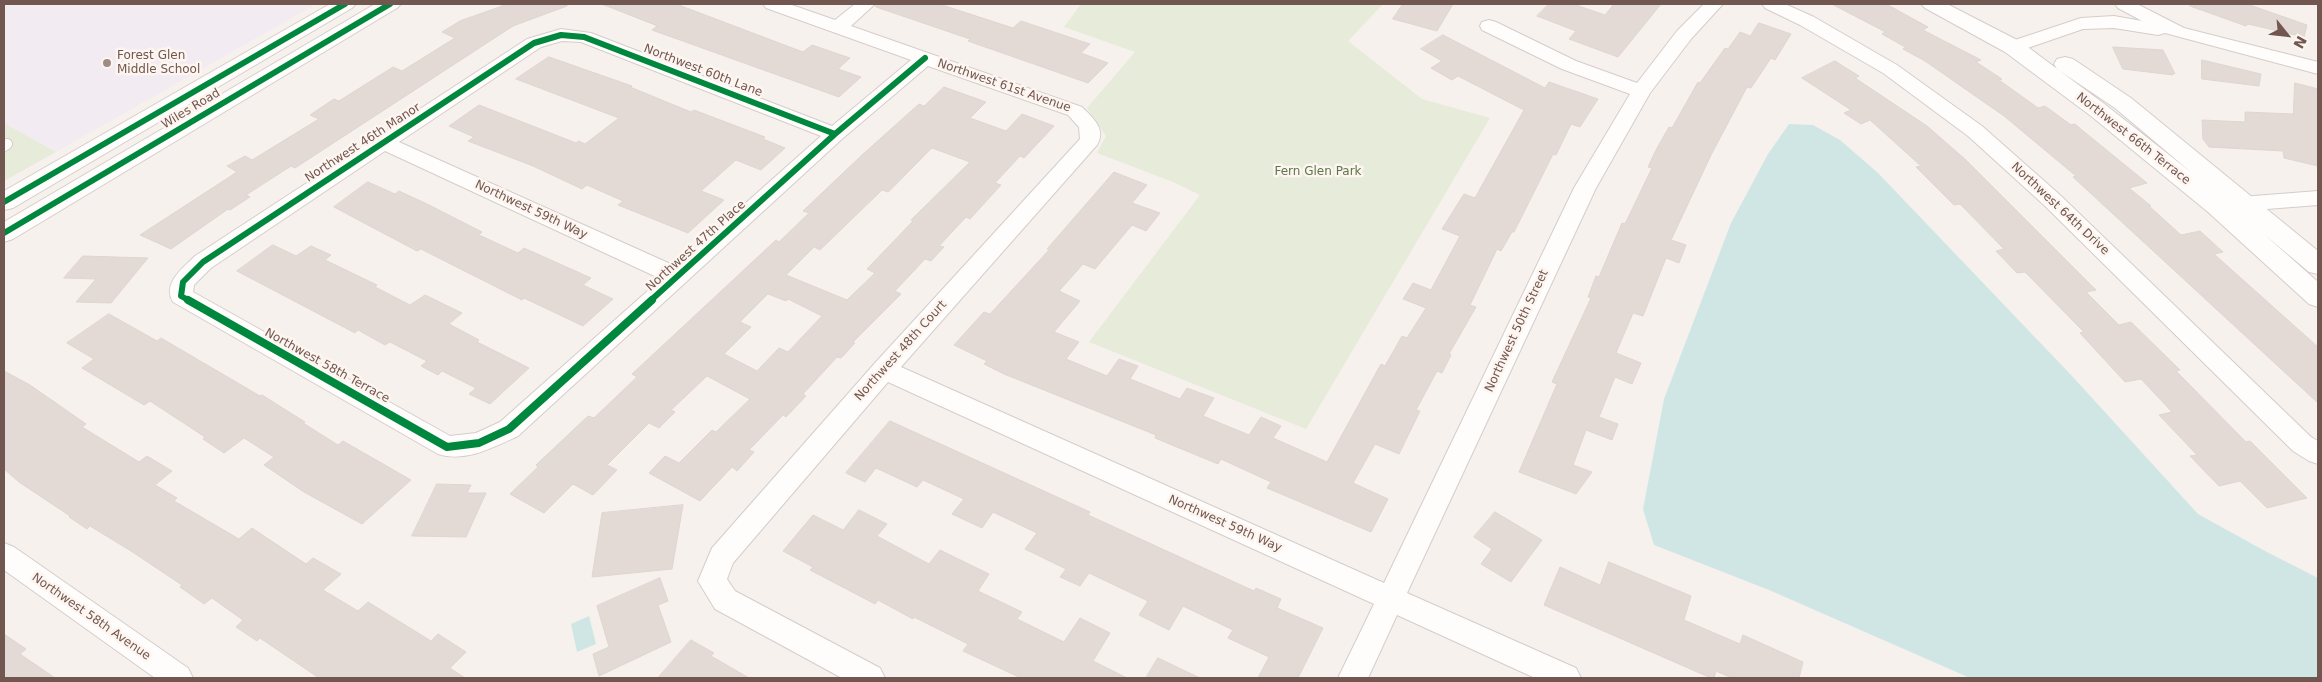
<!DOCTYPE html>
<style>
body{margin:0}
#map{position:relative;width:2322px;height:682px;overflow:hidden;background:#f6f1ed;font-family:"DejaVu Sans",sans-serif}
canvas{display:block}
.frame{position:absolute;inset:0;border:5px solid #725650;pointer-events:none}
.north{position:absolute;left:2262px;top:10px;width:50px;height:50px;-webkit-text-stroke:4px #fdf5ef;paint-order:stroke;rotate:119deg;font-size:14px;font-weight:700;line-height:20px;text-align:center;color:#725650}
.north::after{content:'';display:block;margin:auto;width:18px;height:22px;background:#725650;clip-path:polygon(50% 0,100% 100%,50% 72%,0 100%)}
</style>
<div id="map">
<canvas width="2322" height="682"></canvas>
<div class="frame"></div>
<div class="north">N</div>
</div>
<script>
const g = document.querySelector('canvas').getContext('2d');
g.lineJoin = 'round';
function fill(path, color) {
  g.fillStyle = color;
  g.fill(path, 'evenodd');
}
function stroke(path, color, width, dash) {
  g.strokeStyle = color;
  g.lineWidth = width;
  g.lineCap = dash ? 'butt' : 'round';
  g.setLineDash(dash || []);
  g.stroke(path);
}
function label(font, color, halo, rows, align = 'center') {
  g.font = font + ' "DejaVu Sans",sans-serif';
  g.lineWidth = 5;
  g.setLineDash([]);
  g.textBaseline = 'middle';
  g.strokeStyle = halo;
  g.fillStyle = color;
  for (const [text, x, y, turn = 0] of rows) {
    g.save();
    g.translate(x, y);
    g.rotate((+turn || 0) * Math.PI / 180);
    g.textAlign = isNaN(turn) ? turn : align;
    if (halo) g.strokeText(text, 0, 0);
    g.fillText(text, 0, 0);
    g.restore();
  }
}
fill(new Path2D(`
 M4 4H316L56 152 4 123Z`), '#f2ebf2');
fill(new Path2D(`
 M1081 4H1383L1348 41 1422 99 1490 118 1306 429 1089 342 1200 195 1173 182 1097 153 1106 136 1087 108 1135 52 1064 27Z
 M4 123 56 152 4 181Z`), '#e7ebd9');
fill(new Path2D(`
 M1789 124 1813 125 1840 140 1878 173 2072 376 2198 514 2265 551 2318 578V678H1970L1769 590 1654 545 1643 509 1664 399 1731 223 1768 154Z
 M589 616 596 644 577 652 571 624Z`), '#d0e6e5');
const building = new Path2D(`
 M508 4H567V6L513 26 295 168 291 166 246 195 250 197 230 210 228 209 171 249 140 235 237 172 227 166 245 156 252 160 319 119 310 115 334 99 339 101 393 67 402 71 455 38 442 32 460 21Z
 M602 4H676L803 52 812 45 850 58 838 69 861 77 839 97 652 30 657 26Z
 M877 4H939L1013 28 1021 21 1090 44 1081 53 1108 63 1088 83 968 41 970 39 876 7Z
 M1403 4H1453L1437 31 1393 19Z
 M1549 4H1573L1605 15 1614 4H1661L1618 57 1569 39 1576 31 1537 16Z
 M1832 4H1886L1928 27 1923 30 1981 60 1976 62 2002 79 1999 80 2038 108 2045 106 2071 125 2075 124 2082 130 2147 183 2129 188 2151 206H2149L2181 235 2200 231 2223 252 2214 254 2318 347V403L2073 177 2076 176 2004 116 1925 61 1903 49 1905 47 1882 34 1885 32Z
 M2191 4H2247L2307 25 2304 37 2248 24 2246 26 2190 6Z
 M1759 23 1791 34 1775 60 1771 58 1751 88 1747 87 1711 155 1671 240 1686 245 1679 263 1666 258 1643 316 1633 313 1616 353 1641 363 1632 384 1615 377 1599 417 1618 424 1612 440 1586 430 1573 465 1592 472 1576 494 1519 472 1557 384 1552 382 1591 298 1588 297 1596 276 1599 277 1622 223 1625 224 1652 168 1648 167 1656 150 1669 127 1672 128 1698 82 1700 83 1725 48 1728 49 1740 32 1750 36Z
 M1443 35 1545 88 1549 82 1598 99 1580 127 1571 124 1556 155 1553 154 1514 232H1512L1501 251 1497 249 1470 305 1476 307 1449 354 1451 355 1442 373 1437 371 1416 410 1420 411 1399 454 1375 444 1353 483 1388 499 1371 532 1267 488 1271 482 1221 459 1218 464 1155 438 1156 435 1004 374 984 364 987 361 954 345 984 312 990 314 1049 250 1047 249 1114 172 1147 185 1132 203 1160 213 1146 231 1132 225 1095 269 1083 264 1059 291 1080 301 1054 332 1079 342 1066 359 1107 376 1119 359 1138 366 1130 379 1180 399 1187 388 1214 398 1203 416 1249 435 1261 417 1281 426 1273 438 1327 462 1381 364 1385 366 1402 336 1407 338 1426 308 1403 299 1413 283 1431 290 1460 236 1442 229 1464 194 1475 198 1524 110 1458 76 1452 80 1431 68 1442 61 1421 49Z
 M2113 47 2163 50 2175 74 2171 73 2173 75 2123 69Z
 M549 57 632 86 630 87 691 112 694 110 765 137 763 139 785 148 761 170 736 160 701 191 724 200 688 233 618 205 623 201 587 185 582 189 533 166 468 141 474 137 449 126 479 105 576 143 579 141 585 144 619 118 516 79Z
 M2202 60 2261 74 2259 86 2202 79Z
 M1835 61 1859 76 1855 78 1927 126 1966 160 2096 290 2086 292 2119 325 2131 322 2180 370 2176 371 2246 442 2250 441 2307 498 2267 508 2240 481 2219 486 2190 456 2197 455 2159 415 2172 412 2141 379 2125 382 2080 333 2084 332 2025 272 2017 273 1996 251 2004 249 1960 204 1954 205 1916 167 1921 166 1870 120 1861 124 1844 113 1851 110 1802 78Z
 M2295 83 2318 89V166L2284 158 2283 151 2209 147 2203 139 2202 120 2245 122V112L2293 114Z
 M944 87 986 102 970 118 1006 131 1022 114 1054 126 1024 158 1020 156 995 183 1001 185 970 219 966 217 939 246 944 247 931 261 925 259 895 291 901 294 853 342 855 343 841 358 837 357 803 394 806 396 786 417 783 415 749 450 754 452 737 471 732 467 700 501 649 473 665 456 679 463 712 430 716 432 750 399 707 376 671 410 675 412 659 428 649 423 607 465 617 470 593 495 573 484 544 513 510 494 538 467 536 465 588 416 594 418 637 377 632 374 776 240 779 242 809 213 803 211 862 155 919 104 924 106ZM932 148 970 162 911 220 913 221 867 269 875 273 847 300 786 275 814 247 820 250 882 190 888 192ZM768 294 786 301 788 299 822 316 788 352 779 348 757 371 724 354 751 327 740 322Z
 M368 182 395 194 399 191 427 204 482 232 479 235 518 253 524 248 591 278 583 285 613 299 583 326 524 298 522 300 421 249 417 251 334 207Z
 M273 245 296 256 311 246 331 255 325 260 377 285 375 287 410 305 425 295 462 313 449 324 479 340 477 342 529 368 490 404 469 394 476 388 442 371 438 375 421 366 427 361 390 342 385 345 358 330 355 333 237 271Z
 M83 256 148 258 111 303 76 302 96 279 64 278Z
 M109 314 157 341 161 338 260 396 262 395 305 422 303 423 338 445 343 441 411 480 362 524 304 492 264 465 274 457 244 438 224 453 203 439 205 437 150 401 144 405 82 368 94 359 67 343Z
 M4 371 30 385 86 424 82 427 139 462 147 456 172 471 155 485 177 498 174 501 239 539 252 528 306 564 313 558 341 574 323 590 358 611 368 602 431 641 438 634 466 652 450 668 465 678H319L260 638 257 641 236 627 243 620 212 598 204 604 180 587 182 585 131 551 90 526 87 529 69 517 70 516 19 482 4 469Z
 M890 421 1090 512 1088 515 1254 591 1256 588 1281 599 1277 608 1323 628 1298 678H1258L1269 657 1228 638 1233 630 1183 606 1169 630 1139 615 1148 601 1089 573 1080 586 1060 577 1066 569 1025 549 1037 533 993 512 982 528 952 514 964 499 923 480 917 487 876 468 865 482 846 473Z
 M437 484 471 485 467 493H486L466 537 412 536Z
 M683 505 672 569 592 577 602 513Z
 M859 510 887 524 877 536 929 564 940 550 989 574 978 591 1022 612 1017 619 1064 642 1080 618 1110 633 1093 661 1127 678H1021L963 651 968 644 914 617 913 619 878 600 875 604 810 570 813 567 783 551 813 515 843 530Z
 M1495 512 1542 540 1511 582 1481 564 1492 549 1474 537Z
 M1609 562 1691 596 1684 620 1740 644 1743 635 1803 662 1799 678H1732L1716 671 1714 678H1711L1544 605 1560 567 1600 585Z
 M660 578 668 601 658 605 671 642 599 676 593 654 609 647 597 606Z
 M4 634 26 649 20 654 55 678H4Z
 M691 640 714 653 711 656 749 678H658Z
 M1158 658 1200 678H1146Z`);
fill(building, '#e3d9d5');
stroke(building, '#ded4d0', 1);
const lane = new Path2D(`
 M4 146 7 144`);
const street = new Path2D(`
 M763 4H789L835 20 855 4H875L851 26 1082 107C1092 117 1107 129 1097 145L901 367 1384 583 1574 188 1630 94 1562 69 1482 30 1480 26 1482 22 1489 20 1496 22 1576 61 1637 83 1677 31 1704 4H1723L1691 39 1650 93 1596 188 1407 593 1576 668 1581 678H1535L1397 615 1368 678H1338L1374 604 888 382 733 563 727 579 735 591 880 668 885 678H842L715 609 698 581 712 548 875 363 1080 139 1079 127 1068 115 928 66 842 139 518 436C494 447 465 463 438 454L173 302C162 283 183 268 195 256L527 39 561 29 591 33 832 126 911 60 766 8ZM562 41 581 42 821 136 675 266 399 142 541 47ZM385 151 661 279 500 422 476 433 450 436 193 292 194 285 211 268Z
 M1762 4H1785L1814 17 1897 65 1982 126 2060 195 2311 437 2318 441V464L2309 461 2293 451 2044 205 1968 136 1883 73 1800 25 1765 8Z
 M2115 4H2137L2184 28 2318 62V74L2165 33 2158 35 2114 28 2083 29 2013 53 2006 51 2004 47 2006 43 2081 18 2114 16 2142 21 2118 8Z
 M2318 191V205L2228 212 2220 210 2217 205 2220 200 2228 198Z
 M4 543 14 547 188 668 193 678H155L4 570Z`);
const secondary = new Path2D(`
 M330 4H356L352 8 13 208 4 210V191Z
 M375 4H401L397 8 13 239 4 242V222Z
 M1921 4H1947L2021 42 2107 106 2192 173 2115 108 2057 69 2054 64 2057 59 2065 57 2073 59 2131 98 2318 251V274L2309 272 2264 234 2318 282V307L2309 304 2208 212 2091 116 2005 52 1925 8Z`);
stroke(lane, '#d5cdca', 12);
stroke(street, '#d5cdca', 2);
stroke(secondary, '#d5cdca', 2);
stroke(lane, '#fefdfc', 10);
fill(street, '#fefdfc');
fill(secondary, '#fefdfc');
stroke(new Path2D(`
 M835 134 925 58
 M4 202 345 4
 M4 233 390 4
 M190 301 181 296 183 282 203 262 534 43 561 35 584 37 835 134
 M650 301 835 134`), '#00873e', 6);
stroke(new Path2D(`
 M188 300 447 447 479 443 509 429 652 300`), '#00873e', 8);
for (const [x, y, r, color] of [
 [107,63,5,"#a08c87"]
]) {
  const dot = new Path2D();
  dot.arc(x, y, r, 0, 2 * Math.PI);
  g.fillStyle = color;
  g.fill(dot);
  stroke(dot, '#fdf5ef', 2);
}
label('12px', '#725650', '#fdf5ef', [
 ["Forest Glen",117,56],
 ["Middle School",117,70]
], 'left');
label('12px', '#725650', '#fdf5ef', [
 ["Northwest 60th Lane",703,71,21],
 ["Northwest 61st Avenue",1004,86,19],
 ["Wiles Road",191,109,-31],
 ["Northwest 66th Terrace",2133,139,38],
 ["Northwest 46th Manor",363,143,-33],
 ["Northwest 64th Drive",2060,209,43],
 ["Northwest 59th Way",531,210,25],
 ["Northwest 47th Place",696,246,-42],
 ["Northwest 50th Street",1517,331,-65],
 ["Northwest 48th Court",901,351,-48],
 ["Northwest 58th Terrace",327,366,29],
 ["Northwest 59th Way",1225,524,24],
 ["Northwest 58th Avenue",91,617,35]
]);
label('12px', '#5e7649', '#fdf5ef', [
 ["Fern Glen Park",1318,172]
]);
</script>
